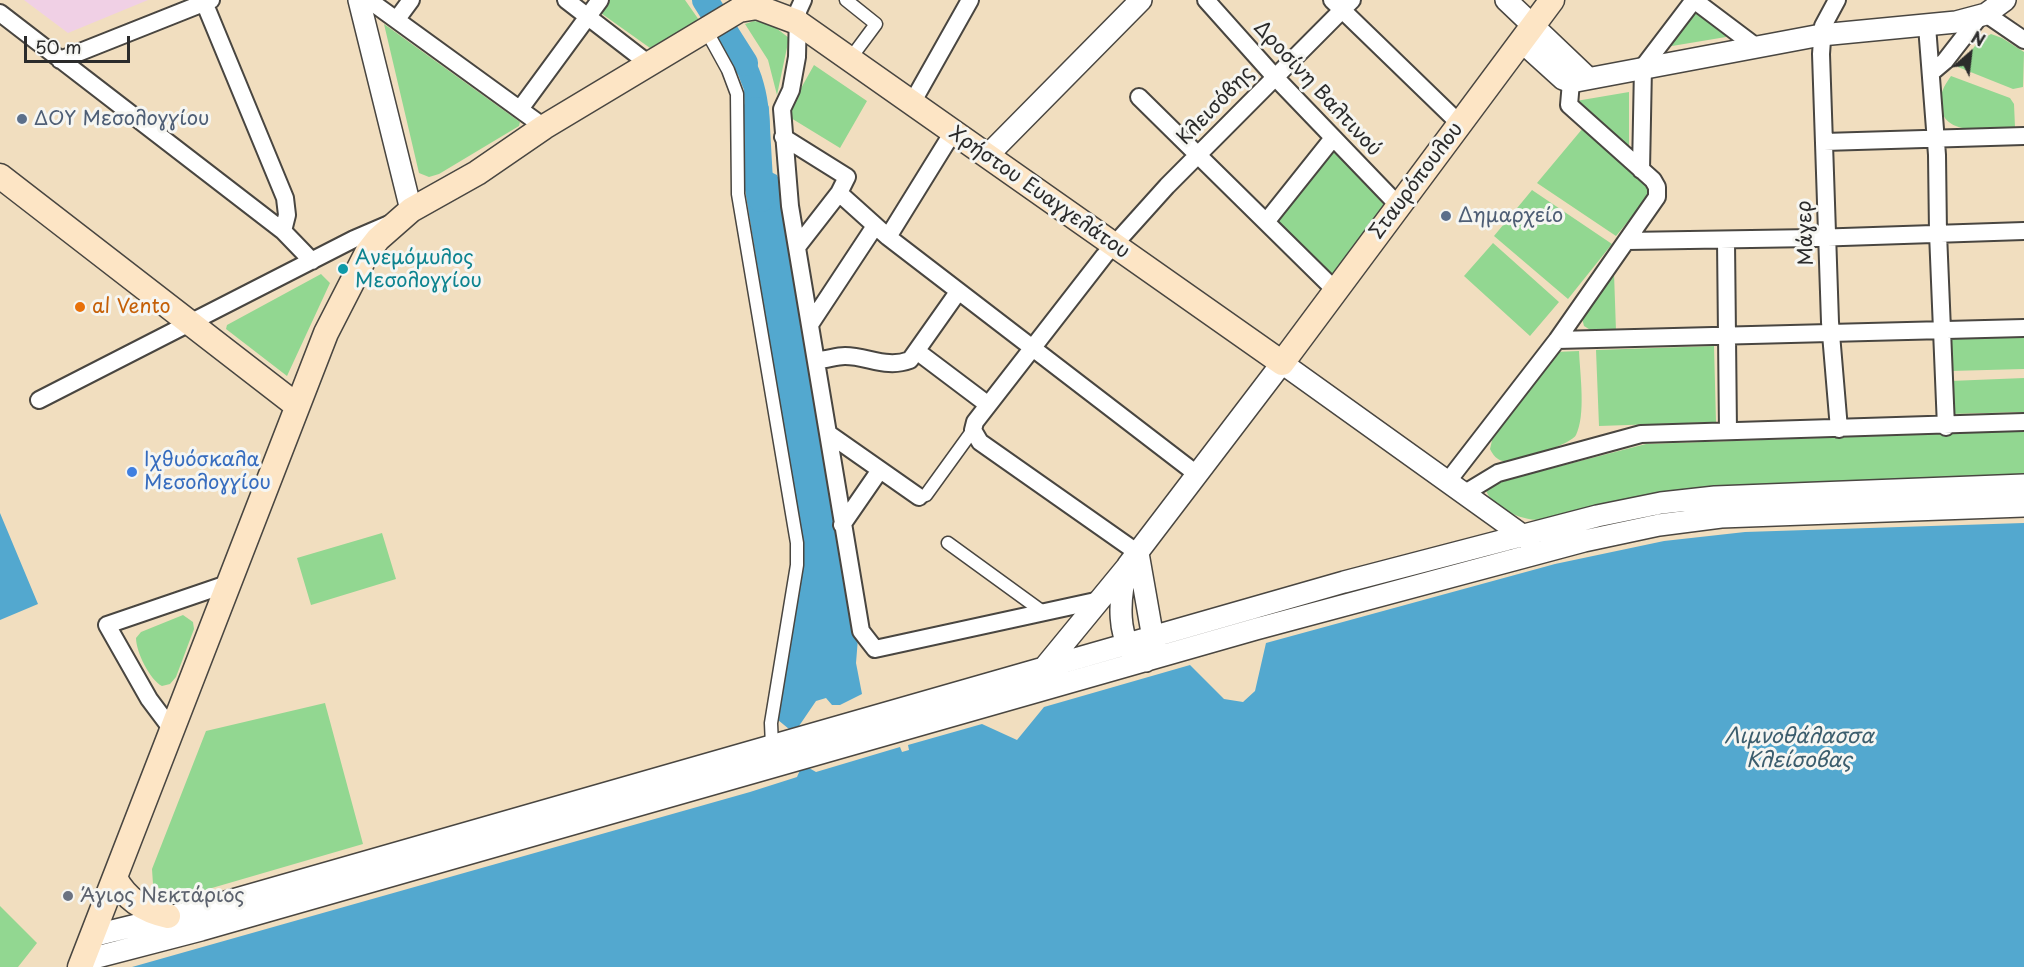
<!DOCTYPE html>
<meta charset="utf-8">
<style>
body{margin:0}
#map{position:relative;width:2024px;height:967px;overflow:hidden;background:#f1debf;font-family:"Playpen Sans",sans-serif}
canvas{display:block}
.north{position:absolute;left:1940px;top:24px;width:60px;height:60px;-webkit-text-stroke:4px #f6f6f2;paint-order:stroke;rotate:28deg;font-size:16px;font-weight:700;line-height:24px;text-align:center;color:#2b2b2b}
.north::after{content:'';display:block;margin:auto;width:21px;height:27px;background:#2b2b2b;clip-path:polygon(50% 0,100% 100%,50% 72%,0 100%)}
.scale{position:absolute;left:24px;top:36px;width:106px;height:27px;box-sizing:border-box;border:3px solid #2b2b2b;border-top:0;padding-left:8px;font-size:18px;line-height:21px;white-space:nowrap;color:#2b2b2b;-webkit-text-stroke:4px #f6f6f2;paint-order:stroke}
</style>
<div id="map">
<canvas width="2024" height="967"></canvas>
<div class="north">N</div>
<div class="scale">50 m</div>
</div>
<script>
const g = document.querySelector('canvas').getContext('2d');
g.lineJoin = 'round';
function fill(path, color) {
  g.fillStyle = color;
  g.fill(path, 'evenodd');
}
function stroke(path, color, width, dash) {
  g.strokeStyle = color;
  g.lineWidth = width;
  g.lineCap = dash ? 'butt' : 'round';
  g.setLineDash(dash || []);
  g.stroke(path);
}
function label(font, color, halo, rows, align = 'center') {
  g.font = font + ' "Playpen Sans",sans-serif';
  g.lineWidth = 6;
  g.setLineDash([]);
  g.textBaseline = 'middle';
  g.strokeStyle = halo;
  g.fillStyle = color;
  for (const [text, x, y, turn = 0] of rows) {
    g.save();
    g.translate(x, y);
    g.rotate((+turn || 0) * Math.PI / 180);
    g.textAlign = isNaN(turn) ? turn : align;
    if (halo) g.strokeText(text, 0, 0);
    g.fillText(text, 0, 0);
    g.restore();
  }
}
fill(new Path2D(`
 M24 0H148L68 33Z`), '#f0d0e5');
fill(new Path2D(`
 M607 0H685L699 20 650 48 598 11Z
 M1692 8 1726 32V37L1666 47Z
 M754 21 771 24 789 38 777 95 768 60 745 24Z
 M384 24 520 122 519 126 439 174 429 177 419 173Z
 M1991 34 2002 38 2024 52 2023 87 2013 89 1958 67 1979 41Z
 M814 65 867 101 840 148 786 115Z
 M1951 76 2010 98 2014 104 2015 127C1992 127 1945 139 1941 107 1939 94 1944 86 1951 76Z
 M1629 92V145L1627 149 1576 101Z
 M1583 128 1656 187 1616 236 1537 183Z
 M1333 138 1398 205 1335 290 1266 222Z
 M1532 190 1612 244 1568 299 1494 236Z
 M1493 243 1559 302 1530 336 1464 276Z
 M1614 273 1616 331H1592L1584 326 1582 318Z
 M321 274 330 283 287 376 226 329 227 325Z
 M2024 337V369L1950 371 1949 339Z
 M1714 346 1716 422 1599 426 1596 350Z
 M1579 351C1580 374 1586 415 1576 435 1572 444 1514 464 1503 461 1497 460 1493 455 1490 449L1493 436 1555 352Z
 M2024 378V412L1951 414 1950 381Z
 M2024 431V476L1538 520C1522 520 1491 508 1486 490L1492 485 1518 477 1646 444Z
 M382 533 396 579 311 605 297 558Z
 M183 615 193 622 194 629 176 677 170 684 162 686C150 680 136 652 136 638L141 632Z
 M325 703 363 844 181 897 167 894 153 884 152 869 206 731Z
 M0 906 37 943 18 967H0Z`), '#92d791');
fill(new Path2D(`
 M735 29C764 64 771 99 770 145L765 144 761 154 768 157 767 165 756 162 760 144H746L745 139 744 90 723 36Z
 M745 146 752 150 751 162 777 175 781 185 802 333 858 638 856 663 862 694 840 705H832L826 698 816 701 799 726 789 729 778 720 776 711 804 551 745 190 743 172Z
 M0 513 38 604 0 620Z
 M2024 523V967H132L750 792 797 777 800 770 809 768 816 772 900 747 902 752 909 750 908 745 982 724 1017 740 1044 707 1190 665 1224 699 1243 702 1255 691 1266 643 1555 564 1664 541 1745 532Z`), '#53a8cf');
stroke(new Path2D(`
 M705 0 745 63
 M756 110 761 199`), '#53a8cf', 26);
const pedestrian = new Path2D(`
 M846 0 876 24 850 59
 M706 30 728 70 737 94 738 194 797 543V565L771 723 772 746
 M919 497 926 495 973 430
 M948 543 1043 612`);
const minor = new Path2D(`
 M566 0 649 64
 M803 0 798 11 797 57 791 90 782 109 790 206 861 631 875 649 1100 600
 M1206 0 1274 76 1398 205
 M1332 0 1460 124
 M1694 0 1755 46
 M1837 0 1823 26 1821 54 1830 322 1839 429
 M204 2 285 198 287 215 283 231
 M373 3 544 127
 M0 13 283 231 312 261
 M1986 14 2024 40
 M397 19 411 0
 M1927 26 1937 155 1938 233 1946 427
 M60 60 211 0
 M1932 72 1945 61 1980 16
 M1139 97 1335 290
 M912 103 970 0
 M520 109 600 0
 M953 132 888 237 1198 475
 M783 137 847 177 839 193 888 237
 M1824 142 2024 136
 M1641 170 1643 67 1694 0
 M1266 222 1333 138
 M1627 241 1813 238 2024 231
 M1726 241 1728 431
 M797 247 839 193
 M811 323 875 226
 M1557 340 2024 328
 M918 352 987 404
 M817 360C827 360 835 356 845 356 868 356 886 369 910 360L958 292
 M39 400 354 239 389 224
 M829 434 919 497
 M1448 481 1557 340 1657 197V187L1653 180 1569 105 1571 82
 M1465 493 1498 473 1641 434 2024 422
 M842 525 880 470
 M1138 553 980 442 973 430 975 422 1104 256 1167 186 1352 0
 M173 731 149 699 107 625 227 584`);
const tertiary = new Path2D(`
 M359 0 411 210
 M1506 0 1588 78
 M1521 41 1563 79 1571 82 1821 35 1956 22 1986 14 2005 0
 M987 156 1141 0
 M1138 553 1154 644 1146 661C1112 647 1120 592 1128 565L1282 363 1529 540
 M1043 669 1126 568
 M92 936 194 911 1344 582 1597 516 1661 503 1715 497 2024 485
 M82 961 201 930 1256 629 1584 541 1659 525 1721 517 2024 506`);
const secondary = new Path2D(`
 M0 176 296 405
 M115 878C126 899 144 911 168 916
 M80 967 326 333 367 253 378 239 411 210 477 173 544 127 739 10 757 7 797 22 1282 363 1552 0`);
stroke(pedestrian, '#494641', 15);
stroke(minor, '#494641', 20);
stroke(tertiary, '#494641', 24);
stroke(secondary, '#494641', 27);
stroke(pedestrian, '#fff', 12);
stroke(minor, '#fff', 16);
stroke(tertiary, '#fff', 21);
stroke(secondary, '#fde5c5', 24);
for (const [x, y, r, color] of [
 [22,119,6,"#5c6f8a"],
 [1446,216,6,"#5c6f8a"],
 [343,269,6,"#0f9aa8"],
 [80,307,6,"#e8710a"],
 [132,472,6,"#3f7fe0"],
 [68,896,6,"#6b7280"]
]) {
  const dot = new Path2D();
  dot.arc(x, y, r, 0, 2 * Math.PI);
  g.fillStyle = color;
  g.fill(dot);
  stroke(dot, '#f6f6f2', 2);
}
label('20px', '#2b2b2b', '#f6f6f2', [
 ["Δροσίνη Βαλτινού",1317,89,47],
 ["Κλεισόβης",1216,106,-46],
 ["Σταυρόπουλου",1417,181,-53],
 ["Χρήστου Ευαγγελάτου",1039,193,35],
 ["Μάγερ",1806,233,-92]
]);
label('20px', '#4e5e75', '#f6f6f2', [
 ["ΔΟΥ Μεσολογγίου",34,119],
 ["Δημαρχείο",1458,216]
], 'left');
label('20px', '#0d838f', '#f6f6f2', [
 ["Ανεμόμυλος",355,258],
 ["Μεσολογγίου",355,281]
], 'left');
label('20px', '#c56008', '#f6f6f2', [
 ["al Vento",92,307]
], 'left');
label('20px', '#366cbe', '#f6f6f2', [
 ["Ιχθυόσκαλα",144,460],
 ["Μεσολογγίου",144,483]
], 'left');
label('20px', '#5b616d', '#f6f6f2', [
 ["Άγιος Νεκτάριος",80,896]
], 'left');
label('italic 21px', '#3b5d6d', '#f6f6f2', [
 ["Λιμνοθάλασσα",1799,737],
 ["Κλείσοβας",1799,761]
]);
</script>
